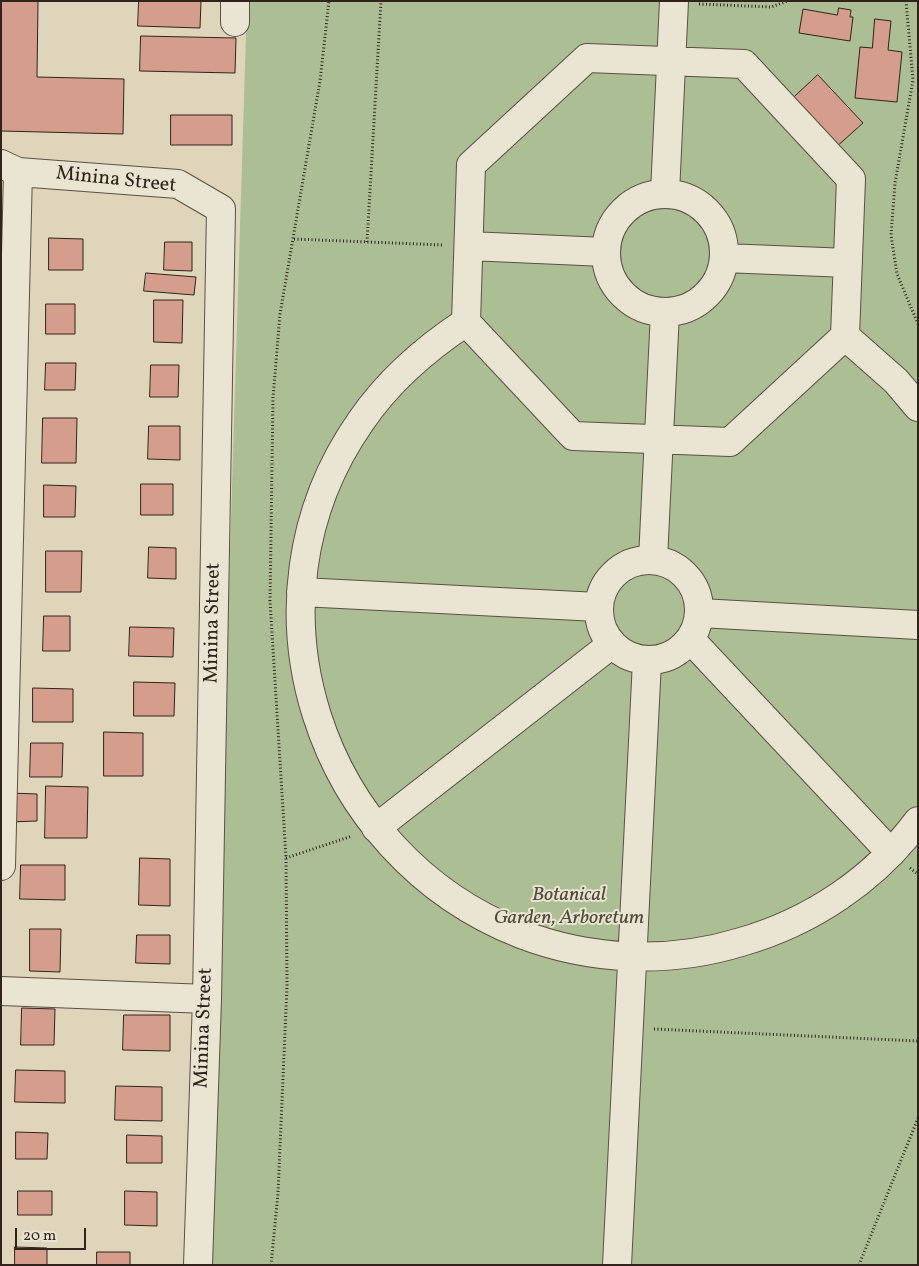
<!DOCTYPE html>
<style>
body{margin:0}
#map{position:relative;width:919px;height:1266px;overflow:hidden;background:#dfd5bb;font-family:Vollkorn,serif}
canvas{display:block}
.frame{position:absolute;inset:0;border:2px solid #30231b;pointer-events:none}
.scale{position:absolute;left:15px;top:1228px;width:71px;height:22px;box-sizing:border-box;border:2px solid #30231b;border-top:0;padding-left:6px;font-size:15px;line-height:18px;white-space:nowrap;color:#30231b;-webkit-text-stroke:4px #eae4d3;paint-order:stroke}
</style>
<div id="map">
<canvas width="919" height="1266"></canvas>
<div class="frame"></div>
<div class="scale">20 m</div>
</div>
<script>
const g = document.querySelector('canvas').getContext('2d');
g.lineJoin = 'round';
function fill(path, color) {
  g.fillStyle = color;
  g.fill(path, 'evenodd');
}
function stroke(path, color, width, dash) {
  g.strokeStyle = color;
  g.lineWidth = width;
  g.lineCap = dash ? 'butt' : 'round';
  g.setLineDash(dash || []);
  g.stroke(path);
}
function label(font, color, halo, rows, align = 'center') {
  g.font = font + ' Vollkorn,serif';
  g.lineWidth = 4;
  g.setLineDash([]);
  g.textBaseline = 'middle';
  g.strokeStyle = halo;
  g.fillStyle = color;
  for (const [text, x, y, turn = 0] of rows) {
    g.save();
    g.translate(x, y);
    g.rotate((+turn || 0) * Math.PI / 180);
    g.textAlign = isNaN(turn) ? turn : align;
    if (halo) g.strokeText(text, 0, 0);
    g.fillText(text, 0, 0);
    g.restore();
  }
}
fill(new Path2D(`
 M247 1H918V1265H208Z`), '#acbe94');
const building = new Path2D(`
 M1 1H38L37 77 124 79 123 134 1 131Z
 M139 1H201L200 28 138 26Z
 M839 8 851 10 850 17H853L850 41 799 33 803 9 837 15Z
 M875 19 891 21 888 50 902 52 897 102 855 98 860 47 872 48Z
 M141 36 236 38 235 73 140 71Z
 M818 75 863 123 834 149 789 102Z
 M171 115H232V145H171Z
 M49 238 83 239V270H49Z
 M165 242H192V271L164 270Z
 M146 273 196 277 194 295 144 291Z
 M154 300H183L182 343 154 342Z
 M46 304H75V334H46Z
 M46 363H76L75 390H45Z
 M151 365H179L178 397H150Z
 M43 418H77L76 463H42Z
 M149 426H180V460L148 459Z
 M141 484H173V515H141Z
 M44 485 76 486 75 517H44Z
 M149 547 176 548V579L148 578Z
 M46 551H82L81 592H46Z
 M44 616H70V651H43Z
 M130 627 174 628 173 657 129 656Z
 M134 682 175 683 174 716H134Z
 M33 688 73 689V722H33Z
 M104 732 143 733V776H104Z
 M31 743H63L62 777H30Z
 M46 786 88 787 87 838H45Z
 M10 793 37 794V821L10 822Z
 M140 858 170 859V906L139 905Z
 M21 865H65V900L20 899Z
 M30 929H61L60 972 30 971Z
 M137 935H170V964L136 963Z
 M22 1008 55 1009 54 1045H21Z
 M124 1015H170V1051L123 1050Z
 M16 1070 65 1071V1103L15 1102Z
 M116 1086 162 1087V1121L115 1120Z
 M16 1132 48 1133 47 1159H16Z
 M127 1135 162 1136V1163H127Z
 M18 1191H52V1215H18Z
 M125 1191 157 1192V1226L125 1225Z
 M15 1247 47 1248V1265H15Z
 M97 1252H130V1265H97Z`);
fill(building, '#d59d8c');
stroke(building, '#30231b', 1);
const minor = new Path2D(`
 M235 22V1
 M587 58 744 64 851 179 845 336 730 442 573 436 466 322 471 165Z
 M1 164 18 172 178 184 221 209 207 999 198 1265
 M665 193 674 1
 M606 253a59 59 0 1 1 118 0a59 59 0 1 1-118 0Z
 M469 246 605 252
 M724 258 848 263
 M466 322C425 349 389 380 361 421 234 602 317 854 521 934 591 961 669 964 741 942 811 922 874 880 918 821
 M845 336 896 381 918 407
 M653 559 665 312
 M599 610a50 50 0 1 1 100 0a50 50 0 1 1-100 0Z
 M301 592 598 607
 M700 613 918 625
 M691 640 891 853
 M376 828 612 644
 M1 866 18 172
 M1 991 207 999
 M617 1265 647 661`);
stroke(minor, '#5c5043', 30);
stroke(new Path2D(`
 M906 1 913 80 895 183 891 235 897 274 918 324
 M699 4 771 7 788 1
 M294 239 443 245
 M367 242 381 1
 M286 858 352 836
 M910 868 918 874
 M654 1029 918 1041
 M271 1265 278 1193 287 986 286 858 270 601 273 398 280 314 320 81 329 1
 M859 1265 918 1118`), '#30231b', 3, [1, 2.5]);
stroke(minor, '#eae4d3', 28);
label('20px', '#30231b', '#eae4d3', [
 ["Minina Street",116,181,6],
 ["Minina Street",214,623,-89],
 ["Minina Street",205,1028,-88]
]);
label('italic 20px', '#4f4a39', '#eae4d3', [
 ["Botanical",569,896],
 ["Garden, Arboretum",569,919]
]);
</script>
